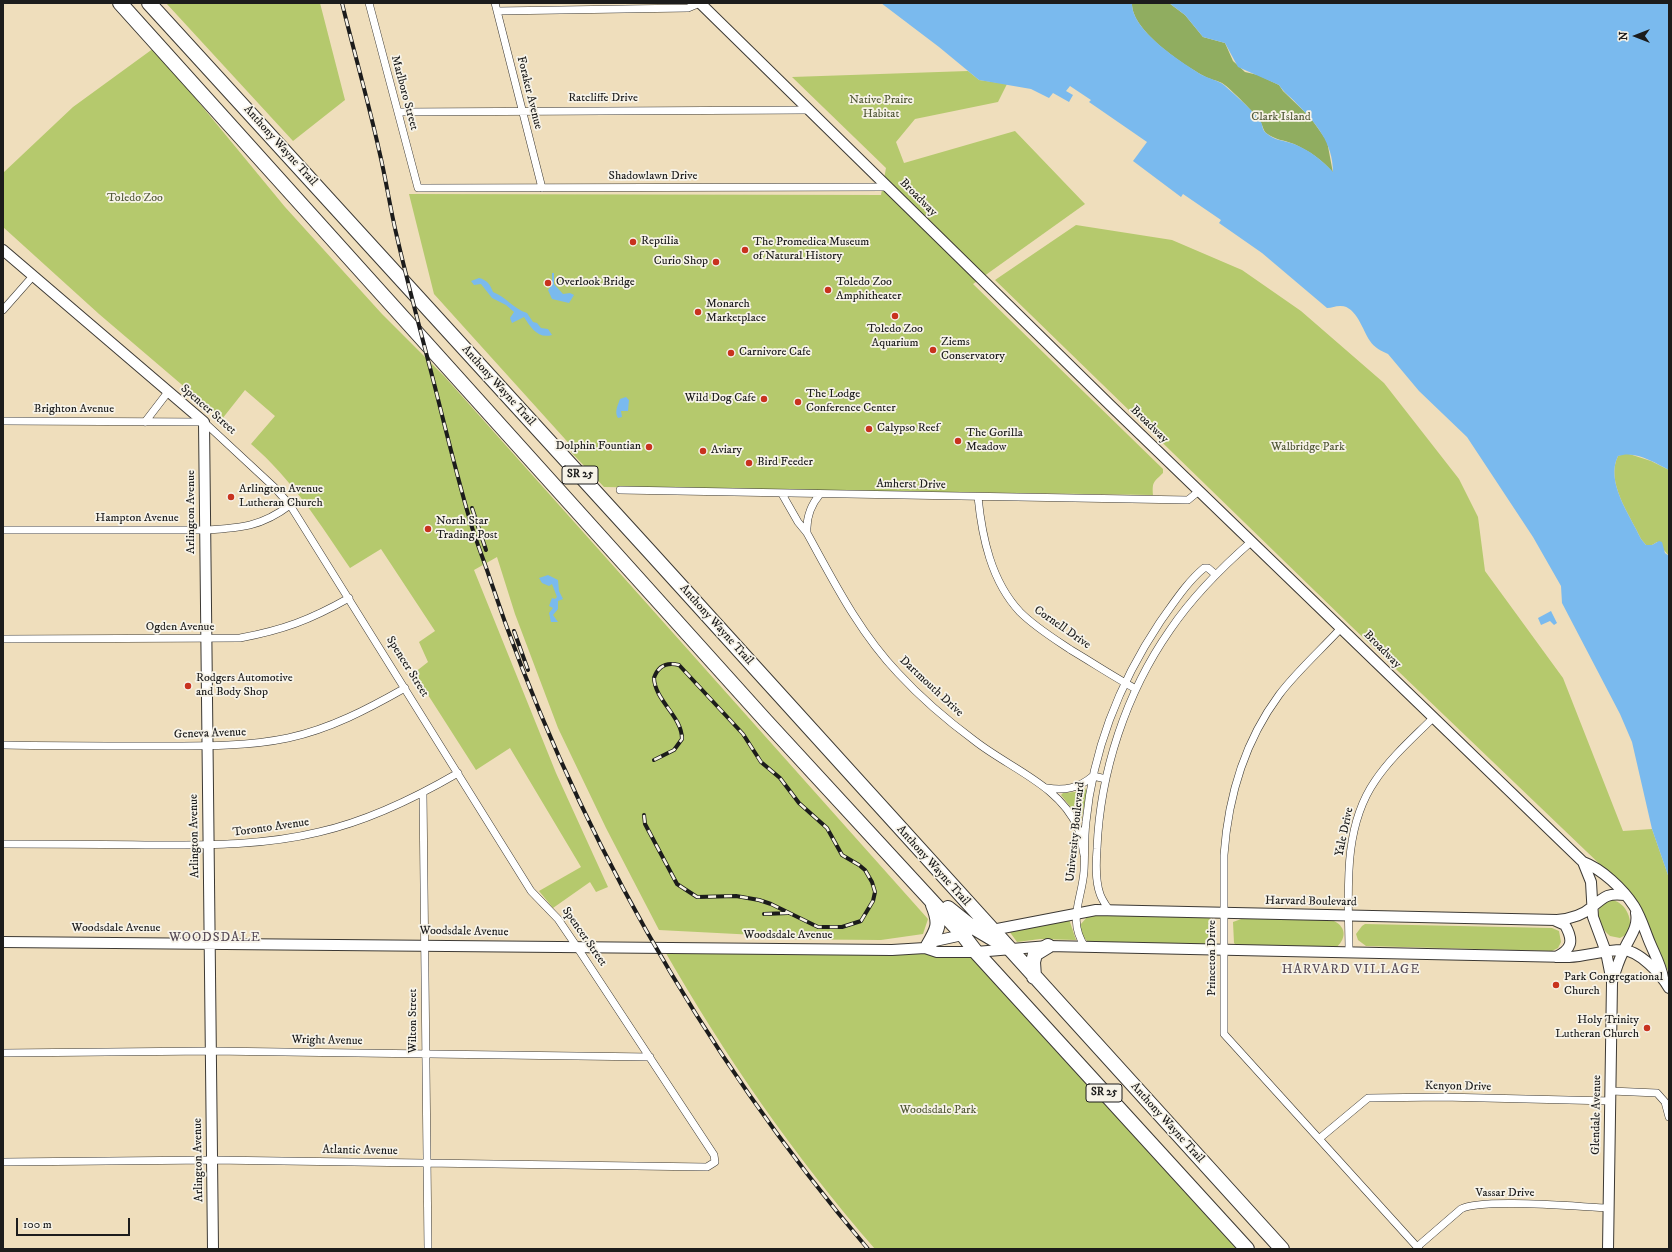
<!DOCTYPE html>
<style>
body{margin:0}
#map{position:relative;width:1672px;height:1252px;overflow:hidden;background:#efdebc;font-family:"IM FELL DW Pica",serif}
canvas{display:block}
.frame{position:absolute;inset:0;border:4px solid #1c1c1c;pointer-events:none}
.north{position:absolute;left:1616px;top:16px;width:40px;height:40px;-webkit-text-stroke:3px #f7f3e8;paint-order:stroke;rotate:270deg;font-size:11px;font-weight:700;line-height:16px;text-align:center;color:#1c1c1c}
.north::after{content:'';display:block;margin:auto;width:14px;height:18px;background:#1c1c1c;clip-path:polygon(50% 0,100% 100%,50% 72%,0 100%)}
.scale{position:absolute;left:16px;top:1218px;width:114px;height:18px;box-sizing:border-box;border:2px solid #1c1c1c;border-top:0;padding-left:5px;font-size:12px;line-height:14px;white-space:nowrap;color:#1c1c1c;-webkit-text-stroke:3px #f7f3e8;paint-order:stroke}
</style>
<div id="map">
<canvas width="1672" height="1252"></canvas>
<div class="frame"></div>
<div class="north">N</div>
<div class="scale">100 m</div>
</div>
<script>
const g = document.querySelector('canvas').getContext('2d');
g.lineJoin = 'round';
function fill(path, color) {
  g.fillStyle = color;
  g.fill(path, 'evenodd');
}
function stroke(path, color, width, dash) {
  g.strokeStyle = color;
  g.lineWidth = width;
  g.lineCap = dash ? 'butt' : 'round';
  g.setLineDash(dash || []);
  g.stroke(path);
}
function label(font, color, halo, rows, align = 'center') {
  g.font = font + ' "IM FELL DW Pica",serif';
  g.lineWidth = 3.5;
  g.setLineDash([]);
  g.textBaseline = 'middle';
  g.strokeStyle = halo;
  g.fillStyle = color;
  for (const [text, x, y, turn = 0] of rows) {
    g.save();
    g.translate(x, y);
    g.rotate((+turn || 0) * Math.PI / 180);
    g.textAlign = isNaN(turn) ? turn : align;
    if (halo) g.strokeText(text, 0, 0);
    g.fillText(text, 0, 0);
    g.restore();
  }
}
fill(new Path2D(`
 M166 3H320L345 100 293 141Z
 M154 48 285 207 382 314 444 376 928 919 923 934 881 940 761 939 756 935 659 930 606 828 558 728 515 614 497 557 474 570 556 773 608 887 596 892 590 882 553 908 539 891 581 867 510 748 476 770 414 673 428 662 419 642 435 631 381 549 350 568C320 524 292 479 251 444L275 416 245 390 222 419 99 314 3 227V173L73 107Z
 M968 71 979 80 1007 84 998 102 915 119 896 142 904 163 1015 131 1085 204 973 284 1163 469V473C1154 482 1152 481 1153 495L604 487 571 452 574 449 434 294 409 194 881 195 886 168 792 77Z
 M1076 225 1172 240 1242 270 1301 311 1384 383 1459 479 1478 517 1485 571 1563 678 1623 831 1652 829 1669 878V973L1633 896 1351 626 995 280Z
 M1626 453 1651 461 1669 470V556L1657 542 1652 545H1646L1641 539C1630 515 1605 482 1618 456Z
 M1085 788 1087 792 1081 820 1061 795 1063 793 1075 792Z
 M1613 900C1627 904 1633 920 1629 933L1620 938 1610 936C1597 925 1591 903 1613 900Z
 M1095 914 1206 917 1212 919 1213 942 1208 945 1091 944C1083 938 1080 934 1080 925L1088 916Z
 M1244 918 1332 920C1346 926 1347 937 1337 947L1236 945 1234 943 1233 922Z
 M1069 919 1076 940 1040 939 1017 942 1009 931Z
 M1365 924 1552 928 1559 931 1561 942 1558 948 1552 951 1366 946 1358 940 1356 934 1362 926Z
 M663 948 976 952 1247 1249H875C794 1156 724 1055 663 948Z`), '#b5c96d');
fill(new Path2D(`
 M1132 3H1169L1185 15 1203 37 1225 43 1233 61 1245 72 1258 75 1279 85 1283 91 1310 117 1327 141 1333 173C1323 160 1309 151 1294 144 1284 140 1275 140 1266 133 1263 130 1263 126 1261 123 1257 115 1230 88 1222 83 1216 80 1208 79 1202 75 1181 63 1131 30 1132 3Z`), '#90ad60');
fill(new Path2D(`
 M881 3H1132C1131 30 1181 62 1202 75 1209 79 1218 80 1224 85 1235 95 1253 110 1261 122 1263 126 1262 130 1266 133 1275 141 1283 140 1294 144 1309 150 1322 160 1333 172 1333 143 1316 123 1296 103 1291 97 1284 93 1279 85L1238 67 1225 43 1203 37 1185 15 1169 3H1669V470C1654 462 1635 450 1618 456 1605 482 1630 515 1641 539L1646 545H1652L1659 541 1662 542 1665 553 1669 556V878L1652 829 1632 742 1620 714 1562 603 1561 586 1533 537 1467 437 1419 391 1388 354C1381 351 1374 347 1370 341 1363 331 1356 305 1340 306 1335 306 1332 308 1327 308L1262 253 1219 223 1221 220 1183 194 1181 197 1133 161 1147 142 1089 102 1091 100 1070 86 1066 91 1073 95 1069 102 1053 93 1049 98 1031 89 979 80 939 47Z
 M552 273H554V284L563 294 570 293 574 295 569 303 552 299 548 290 552 285Z
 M479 278C487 280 490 284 493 292 506 297 514 309 527 313L533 322 537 323 541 328 548 329 552 335C538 339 531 328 524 317L512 323 510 318 514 312 506 305 492 298 481 284 474 285 471 281Z
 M626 397 629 400 628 411H621L622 417 618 418C614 412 618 405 620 399Z
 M548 575 558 580 559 591 563 599 558 601V609L553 615 558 622H551L549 613 553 608 549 606 552 598 555 599 557 597 552 584 549 586 542 583 539 578Z
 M1551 611 1557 623 1554 625 1550 621 1541 625 1538 618Z`), '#7abaee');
const street = new Path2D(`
 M369 3 418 188 888 187
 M495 3 542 188
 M497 11 688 8 700 3
 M398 112 809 110
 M3 310 33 276
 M3 421 204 422 274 487 290 505 531 891 558 919 577 947 714 1155 715 1162 707 1167 212 1160 3 1162
 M145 422 168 392
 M620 490 1188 500 1199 491
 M782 494 798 522 807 533C834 582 859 632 898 673 921 698 948 721 975 741 1011 769 1059 785 1078 828 1082 837 1082 846 1084 855
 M978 497C982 537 991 581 1020 612 1035 627 1053 638 1071 650 1093 663 1114 677 1136 689
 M3 530H206C240 528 261 527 290 505
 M807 533C806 518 810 506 820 494
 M1341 628C1322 649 1296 672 1279 695 1245 741 1228 798 1224 855V1034L1419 1249
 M3 639 240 638C283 630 310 620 349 598
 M3 745C54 746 104 746 155 746 200 746 245 747 288 738 330 729 368 709 405 688
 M1047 788C1065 791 1079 788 1093 776L1106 779
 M423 793 428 1249
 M3 844C50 844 98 844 145 845 204 845 262 846 319 832 368 821 415 798 458 773
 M1109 910C1106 905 1102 900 1100 894 1095 880 1096 863 1097 849 1100 772 1126 693 1170 630 1193 596 1221 568 1252 541
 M1085 947C1067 919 1082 900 1084 871 1085 855 1084 838 1086 822 1093 750 1120 682 1160 622 1173 604 1187 582 1204 568H1208L1215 574
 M1349 953C1349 897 1341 830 1375 781 1391 757 1413 738 1433 718
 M3 1053 211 1051 650 1057
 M1611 1091 1657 1093 1665 1102 1669 1117
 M1320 1138 1368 1098 1442 1097 1611 1101
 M1417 1247 1461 1209C1483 1198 1579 1207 1609 1208`);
const secondary = new Path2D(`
 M700 3 1111 406 1583 862 1591 882 1593 917 1606 952 1612 982 1608 1249
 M3 250 204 422 213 1249
 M1583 862C1602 869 1623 889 1634 906 1641 917 1645 931 1650 943 1655 955 1661 965 1663 978
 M1554 920 1565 925C1574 941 1572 949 1556 957
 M987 931 1096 910 1557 920C1569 919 1583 915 1592 907 1605 896 1608 893 1625 895
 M3 942 892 950 925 948 937 952H976L1048 946 1569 957C1587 956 1604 950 1622 950 1639 950 1661 974 1669 988
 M928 946 935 941 967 934
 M1612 982C1615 972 1618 962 1623 952 1628 939 1639 928 1636 913`);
const highway = new Path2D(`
 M120 3 766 721 963 935 976 952 1247 1249
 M149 3 650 552 1282 1249
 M948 908 968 924 995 940
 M928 946C938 929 941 924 933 905
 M1034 977 1033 962 1035 954 1048 946`);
stroke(street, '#3c3934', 8);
stroke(secondary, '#3c3934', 12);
stroke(highway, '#3c3934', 16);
stroke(street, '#fff', 7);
stroke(secondary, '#fff', 10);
stroke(highway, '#fff', 14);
const rail = new Path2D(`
 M342 3C354 52 368 100 379 150 386 179 390 208 397 237 409 289 423 340 436 391 447 435 458 480 471 524 476 541 483 558 489 576 571 822 700 1051 868 1249
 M472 508 486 550
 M514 631 528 670
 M644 815 645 824 677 884 697 897 736 896 759 900 771 904 818 927H842L861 921 873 901 875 892 872 882 865 870 859 865 842 855 827 828 799 803 780 778 761 762 743 734 679 665C667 662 658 666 654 678 655 701 682 716 682 739L674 750 654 760
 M764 914 788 913`);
stroke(rail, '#1c1c1c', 4);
stroke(rail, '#f7f3e8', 2.5, [8]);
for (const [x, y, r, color] of [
 [633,242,4,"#c8321e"],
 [745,250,4,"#c8321e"],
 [716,262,4,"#c8321e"],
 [548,283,4,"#c8321e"],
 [828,290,4,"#c8321e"],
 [698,312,4,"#c8321e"],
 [895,316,4,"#c8321e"],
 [933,350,4,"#c8321e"],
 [731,353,4,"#c8321e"],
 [764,399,4,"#c8321e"],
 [798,402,4,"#c8321e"],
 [869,429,4,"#c8321e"],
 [958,441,4,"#c8321e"],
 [649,447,4,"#c8321e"],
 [703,451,4,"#c8321e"],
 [749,463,4,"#c8321e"],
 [231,497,4,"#c8321e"],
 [428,529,4,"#c8321e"],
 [188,686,4,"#c8321e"],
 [1556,985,4,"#c8321e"],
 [1647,1028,4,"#c8321e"]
]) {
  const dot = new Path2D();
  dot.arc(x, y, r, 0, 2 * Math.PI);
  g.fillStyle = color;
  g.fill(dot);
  stroke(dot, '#f7f3e8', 1.5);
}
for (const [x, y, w] of [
 [580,475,36],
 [1104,1093,36]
]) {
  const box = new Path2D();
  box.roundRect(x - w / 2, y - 9, w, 18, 3);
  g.fillStyle = '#f7f3e8';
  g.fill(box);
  stroke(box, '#1c1c1c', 1);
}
label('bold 11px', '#1c1c1c', null, [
 ["SR 25",580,475],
 ["SR 25",1104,1093]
]);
label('12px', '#1c1c1c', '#f7f3e8', [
 ["Marlboro Street",404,93,75],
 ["Foraker Avenue",529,93,76],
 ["Ratcliffe Drive",603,99],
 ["Anthony Wayne Trail",280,146,48],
 ["Shadowlawn Drive",653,177],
 ["Broadway",918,198,45],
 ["Anthony Wayne Trail",498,386,48],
 ["Brighton Avenue",74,410],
 ["Spencer Street",208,410,41],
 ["Broadway",1149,425,44],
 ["Amherst Drive",911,485,1],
 ["Arlington Avenue",192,512,-90],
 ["Hampton Avenue",137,519],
 ["Anthony Wayne Trail",716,625,48],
 ["Ogden Avenue",180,628],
 ["Cornell Drive",1062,628,35],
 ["Broadway",1382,650,45],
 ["Spencer Street",407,667,58],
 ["Dartmouth Drive",931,687,43],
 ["Geneva Avenue",210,734,-2],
 ["Toronto Avenue",271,828,-8],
 ["University Boulevard",1076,832,-84],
 ["Yale Drive",1345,832,-78],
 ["Arlington Avenue",195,836,-91],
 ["Anthony Wayne Trail",933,866,48],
 ["Harvard Boulevard",1311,902,1],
 ["Woodsdale Avenue",116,929],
 ["Woodsdale Avenue",464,932,1],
 ["Woodsdale Avenue",788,936],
 ["Spencer Street",584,937,55],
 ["Princeton Drive",1213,958,-90],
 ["Wilton Street",414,1021,-90],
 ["Wright Avenue",327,1041,1],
 ["Kenyon Drive",1458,1087,1],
 ["Glendale Avenue",1597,1115,-89],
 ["Anthony Wayne Trail",1167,1123,48],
 ["Atlantic Avenue",360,1151,1],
 ["Arlington Avenue",199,1160,-91],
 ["Vassar Drive",1505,1194]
]);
label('12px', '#525938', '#f7f3e8', [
 ["Native Praire",881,101],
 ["Habitat",881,115],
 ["Clark Island",1281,118],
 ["Toledo Zoo",135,199],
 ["Walbridge Park",1308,448],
 ["Woodsdale Park",938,1111]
]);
label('12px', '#1c1c1c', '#f7f3e8', [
 ["Reptilia",641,242],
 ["The Promedica Museum",753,243],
 ["of Natural History",753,257],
 ["Curio Shop",708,262,"right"],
 ["Overlook Bridge",556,283],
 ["Toledo Zoo",836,283],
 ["Amphitheater",836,297],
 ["Monarch",706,305],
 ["Marketplace",706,319],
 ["Toledo Zoo",895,330,"center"],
 ["Aquarium",895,344,"center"],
 ["Ziems",941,343],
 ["Conservatory",941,357],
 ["Carnivore Cafe",739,353],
 ["The Lodge",806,395],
 ["Conference Center",806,409],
 ["Wild Dog Cafe",756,399,"right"],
 ["Calypso Reef",877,429],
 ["The Gorilla",966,434],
 ["Meadow",966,448],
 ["Dolphin Fountian",641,447,"right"],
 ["Aviary",711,451],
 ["Bird Feeder",757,463],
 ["Arlington Avenue",239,490],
 ["Lutheran Church",239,504],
 ["North Star",436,522],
 ["Trading Post",436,536],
 ["Rodgers Automotive",196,679],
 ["and Body Shop",196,693],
 ["Park Congregational",1564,978],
 ["Church",1564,992],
 ["Holy Trinity",1639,1021,"right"],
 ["Lutheran Church",1639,1035,"right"]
], 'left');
g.letterSpacing = '1px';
label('13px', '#574a56', '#f7f3e8', [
 ["WOODSDALE",215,938],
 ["HARVARD VILLAGE",1351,970]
]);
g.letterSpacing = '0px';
</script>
